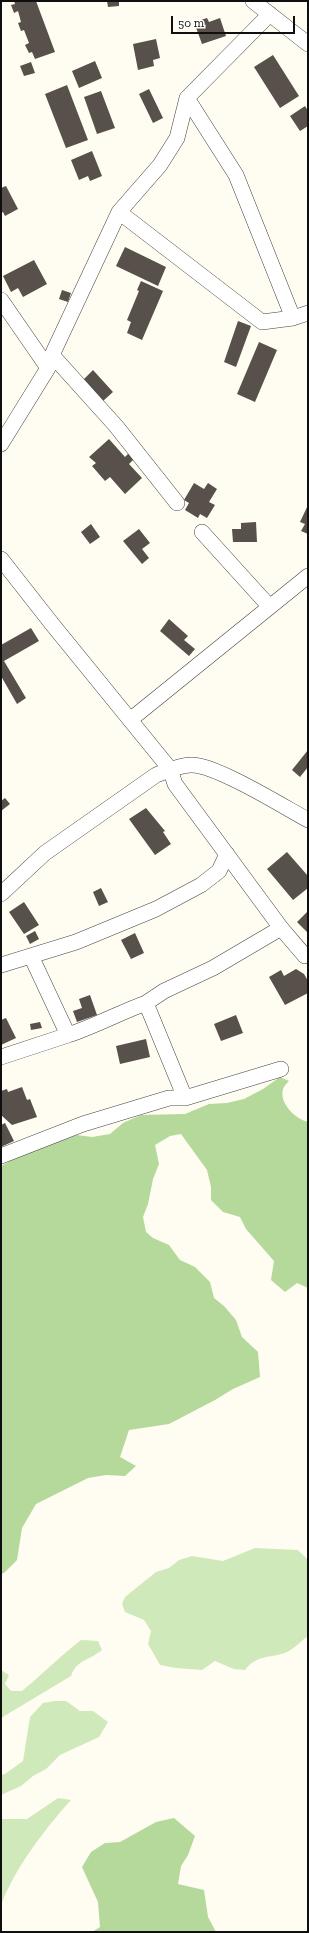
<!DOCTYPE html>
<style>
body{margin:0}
#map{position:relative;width:309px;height:1933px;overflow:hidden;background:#fffcf1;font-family:"Zilla Slab",serif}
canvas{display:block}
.frame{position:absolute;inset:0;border:2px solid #0f0f0f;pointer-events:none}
.scale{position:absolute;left:171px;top:16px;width:124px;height:18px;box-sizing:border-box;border:2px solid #0f0f0f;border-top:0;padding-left:5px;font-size:12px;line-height:14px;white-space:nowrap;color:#0f0f0f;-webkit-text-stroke:3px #fff;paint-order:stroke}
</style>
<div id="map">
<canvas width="309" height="1933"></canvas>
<div class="frame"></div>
<div class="scale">50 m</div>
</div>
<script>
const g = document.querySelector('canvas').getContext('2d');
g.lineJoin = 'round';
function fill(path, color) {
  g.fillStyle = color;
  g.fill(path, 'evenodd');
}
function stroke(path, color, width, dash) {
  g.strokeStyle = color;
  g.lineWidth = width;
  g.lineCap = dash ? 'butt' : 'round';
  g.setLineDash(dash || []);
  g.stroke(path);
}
fill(new Path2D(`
 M255 1548 298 1550 308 1560V1636C301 1641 293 1650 285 1653 269 1658 256 1655 245 1670L234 1669 215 1661 202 1670 176 1668 160 1665 148 1644 151 1631 144 1620 125 1612 122 1604 125 1597 156 1572 169 1568 179 1560 192 1556 223 1561Z
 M81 1640 98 1641 102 1650C89 1661 77 1659 71 1676L1 1718V1670L9 1675 5 1684 11 1691H22C42 1675 60 1656 81 1640Z
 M55 1701H66L80 1711H93L108 1722 99 1737 60 1755 46 1769 33 1776 21 1786 1 1795V1775L5 1774 23 1761 30 1717 43 1703Z
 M58 1798 71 1800C44 1830 15 1868 1 1905V1819H27Z`), '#d0e9bb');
fill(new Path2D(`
 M280 1077 289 1081C287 1083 284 1086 283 1089 279 1103 295 1119 308 1122V1288L297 1283 285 1292 271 1280 274 1261 246 1229 240 1217 223 1212 211 1200V1187L207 1170 181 1134 170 1136 155 1145 159 1164 153 1179 148 1204 143 1217 146 1232 153 1238 169 1245 180 1260 195 1267 210 1282 214 1298 224 1306 236 1320 242 1337 258 1352 260 1377 233 1389 215 1400 169 1424 129 1430 120 1457 136 1466 125 1476 106 1475 88 1478 36 1504 22 1528 17 1560 4 1573 1 1574V1166L21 1155 77 1135 92 1137 110 1134 123 1123 141 1115 185 1114 209 1104 227 1103 244 1099 263 1089Z
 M174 1818 195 1836 188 1855 181 1866 178 1884 204 1890 208 1917 216 1932H92L100 1927 98 1902 82 1867 91 1852 105 1843 120 1842 156 1822Z`), '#b4d99a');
fill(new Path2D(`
 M14 1H36L55 52 35 59 32 52 29 53 25 45 29 43 24 30 21 31 18 23 21 22 18 11 14 13 11 5 15 4Z
 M107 1H119V6L108 7Z
 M207 18 209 22 220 18 226 36 202 44 194 22Z
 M156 39 160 58 153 60 154 66 138 70 133 44Z
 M273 55 299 96 280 108 254 67Z
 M95 61 102 78 79 88 72 71Z
 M31 62 35 73 24 76 20 66Z
 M67 85 88 140 66 148 45 94Z
 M149 89 163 118 153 123 139 94Z
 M101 91 115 128 97 134 84 97Z
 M305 106 308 111V126L300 131 290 116Z
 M92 151 102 176 90 181 88 176 79 180 71 160Z
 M6 186 18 209 5 216 3 212 1 213V188Z
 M125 247 166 267 158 286 116 266Z
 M34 260 47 284 23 297 18 288 11 292 3 276Z
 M141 281 163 291 142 340 127 333 131 322 127 320 139 291 137 290Z
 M62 290 71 293 68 302 59 299Z
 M238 321 251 326 236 367 224 362Z
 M259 342 277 350 255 402 237 394Z
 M93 370 113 392 103 401 83 380Z
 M109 439 125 457 129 453 134 459 129 464 142 478 125 494 110 477 105 481 92 466 96 463 89 457Z
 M194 483 204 489 208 483 217 489 209 502 215 505 207 518 200 514 198 518 185 510 189 503 184 500Z
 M308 505V534L301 531 305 524 300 522Z
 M256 522 257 542H233L232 529H241V523Z
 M91 524 100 537 90 544 81 532Z
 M139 529 150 543 142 549 149 558 142 564 123 541Z
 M169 619 188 636 184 640 195 649 189 656 160 631Z
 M31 628 39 641 4 661 26 698 17 704 1 676V645Z
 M308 750V767L300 777 292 770Z
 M5 798 10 804 1 811V801Z
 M146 808 165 831 163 832 171 844 155 855 129 819Z
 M287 852 308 876V888L293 900 267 869Z
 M101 888 108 902 99 906 93 892Z
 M24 902 39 925 24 934 9 912Z
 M308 911V933L297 922Z
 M35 931 39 939 30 944 26 936Z
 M135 933 144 953 131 959 121 940Z
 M296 969 304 974 308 981V993L285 1005 269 977 281 970 284 976Z
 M90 995 97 1015 77 1022 73 1011 82 1008 79 999Z
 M236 1015 243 1033 221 1041 214 1024Z
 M6 1018 16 1038 1 1045V1020Z
 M40 1022 42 1028 31 1030 30 1024Z
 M146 1039 150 1057 120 1064 116 1046Z
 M22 1087 27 1100 30 1099 37 1117 12 1125 1 1115V1091L7 1089 8 1092Z
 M5 1123 14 1141 1 1147V1125Z`), '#57504b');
const minor = new Path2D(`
 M253 1 308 44
 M270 14 187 98 236 175 293 318
 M119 212 262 322 293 318 308 313
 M1 300 48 368 52 355 119 212 160 165 177 138 187 98
 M52 355 116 426 177 503
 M1 444 48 368
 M202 532 269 606
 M1 559 52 624 170 769 175 784 281 928 305 956
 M130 720 308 576
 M1 894 45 853 156 775C167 771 179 765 191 765 215 764 284 807 308 820
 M31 956 68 1035C95 1026 119 1013 146 1003
 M1 965 76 942 156 909 201 885 219 871 227 854
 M1 1057 68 1035
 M185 1098 146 1003 164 991 213 968 281 928
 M1 1156 83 1124 169 1098H185L281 1069`);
stroke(minor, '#424242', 16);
stroke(minor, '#fff', 15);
</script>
